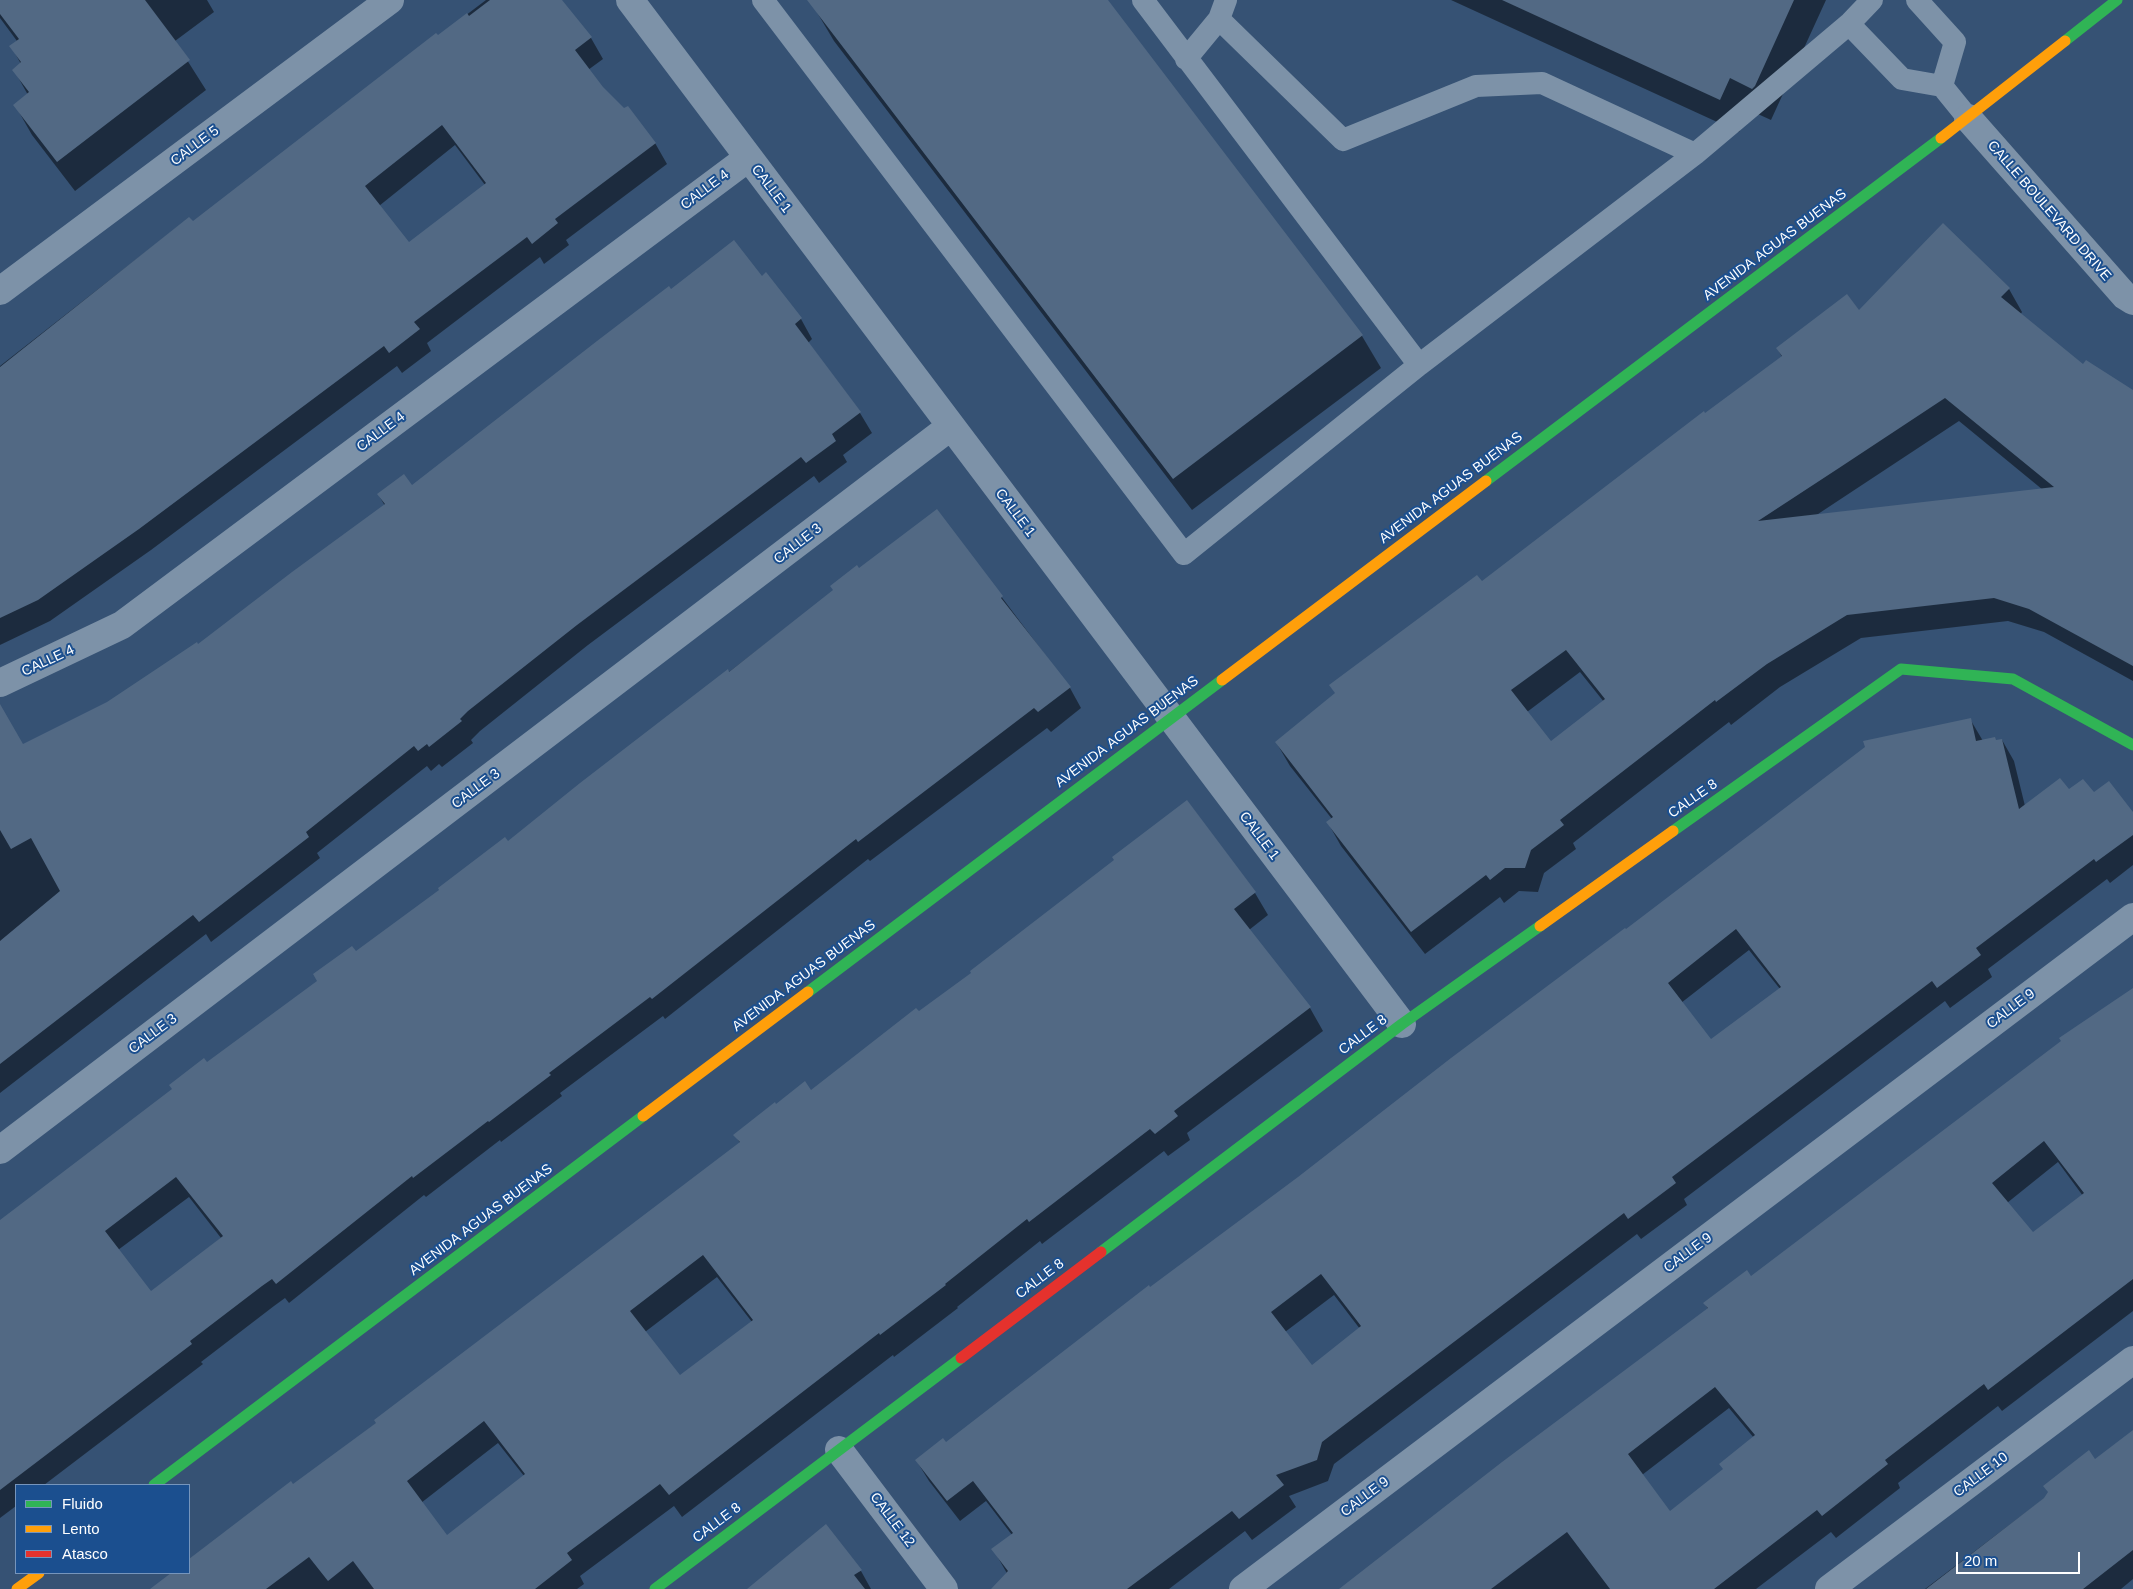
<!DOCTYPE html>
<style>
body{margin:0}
#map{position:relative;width:2133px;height:1589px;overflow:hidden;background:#365274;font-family:Arial,sans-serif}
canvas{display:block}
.legend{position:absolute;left:15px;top:1484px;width:175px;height:90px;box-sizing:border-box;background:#1b4f8f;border:1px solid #7695bc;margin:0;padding:6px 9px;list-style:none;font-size:15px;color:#fff}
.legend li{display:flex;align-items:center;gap:10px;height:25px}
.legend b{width:25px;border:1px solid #7695bc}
.scale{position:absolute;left:1956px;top:1552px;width:124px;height:22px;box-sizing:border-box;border:2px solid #fff;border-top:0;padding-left:6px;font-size:15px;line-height:18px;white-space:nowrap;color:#fff;-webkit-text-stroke:4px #1b4f8f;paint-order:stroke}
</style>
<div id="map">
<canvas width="2133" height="1589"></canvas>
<ul class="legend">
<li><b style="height:6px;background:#30b455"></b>Fluido</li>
<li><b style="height:6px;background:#ff9f0a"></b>Lento</li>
<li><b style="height:6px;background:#e5322d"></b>Atasco</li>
</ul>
<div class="scale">20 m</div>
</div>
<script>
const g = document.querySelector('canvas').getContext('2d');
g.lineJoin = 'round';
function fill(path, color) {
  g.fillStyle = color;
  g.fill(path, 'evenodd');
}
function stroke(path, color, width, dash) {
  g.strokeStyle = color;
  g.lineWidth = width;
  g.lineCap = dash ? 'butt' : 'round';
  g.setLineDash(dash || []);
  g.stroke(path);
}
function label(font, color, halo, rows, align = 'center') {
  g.font = font + ' Arial,sans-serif';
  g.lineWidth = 4;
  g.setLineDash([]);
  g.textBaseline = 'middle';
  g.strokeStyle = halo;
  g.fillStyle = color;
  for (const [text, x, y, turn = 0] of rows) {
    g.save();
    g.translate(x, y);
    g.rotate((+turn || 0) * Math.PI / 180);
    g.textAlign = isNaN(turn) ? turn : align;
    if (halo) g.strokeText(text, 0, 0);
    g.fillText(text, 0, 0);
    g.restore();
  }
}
fill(new Path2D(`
 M0 0H207L214 12 175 41 206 90 75 191 32 135 15 105 28 95 14 70 21 64 11 46 17 41 0 18Z
 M486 0H561L591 38 603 59 588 70 602 88 655 143 667 164 566 240 569 245 544 264 540 257 427 343 431 351 402 373 397 366 151 550 50 621 0 645V366L189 218 193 222ZM455 145 485 185 409 244 379 206Z
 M827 0H1106L1362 336 1381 368 1192 510 834 41 815 9Z
 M1451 0H1826L1771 120 1749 110 1739 132Z
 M766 274 801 319 812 339 808 343 860 413 872 433 843 455 847 462 819 483 814 476 588 645 480 731 471 740 473 743 442 767 439 764 431 771 427 766 317 853 320 858 211 942 206 934 0 1093V752L23 746 108 703 198 646 385 506 378 494 412 487 671 290 762 278Z
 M2009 289 2022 312 2020 315 2083 366 2133 391V681L2044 632 2008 621 1861 638 1780 687 1731 725 1729 722 1573 843 1576 849 1544 873 1538 892 1519 891 1504 903 1500 897 1425 954 1341 846 1328 823 1332 819 1290 766 1276 742 1481 583 1782 357 1777 348 1859 312ZM1959 421 2043 490 1815 516ZM1580 672 1604 702 1551 743 1527 712Z
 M937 511 1070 688 1081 708 1051 732 1047 728 870 861 868 859 665 1019 663 1016 560 1093 562 1096 501 1142 500 1140 426 1197 424 1195 289 1303 285 1298 274 1306 201 1362 203 1364 44 1485H16V1506L0 1518V1222L356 953 508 843ZM189 1197 221 1238 151 1293 118 1250Z
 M1970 719 1983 741 2002 740 2014 761 2025 806 2069 791 2093 794 2133 814V865L2110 883 2107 879 1988 969 1992 977 1950 1008 1945 1001 1684 1199 1687 1205 1641 1239 1637 1234 1334 1464 1328 1481 1289 1496 1296 1507 1252 1540 1245 1531 1169 1589H1016L993 1549 1012 1535 986 1501 960 1521 929 1481 916 1460 946 1444 1626 931ZM1749 950 1780 989 1711 1041 1681 1003ZM1334 1295 1360 1329 1312 1367 1285 1332Z
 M1255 893 1268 915 1249 930 1310 1008 1323 1031 1187 1133 1190 1140 1168 1156 1164 1151 1042 1244 1040 1241 957 1307 958 1308 894 1357 893 1355 682 1517 674 1506 580 1576 584 1584 577 1589H152L173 1573H189V1561L291 1483 293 1485 377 1423 740 1143 735 1135 776 1106 811 1092 919 1013ZM717 1277 752 1322 680 1377 645 1332ZM498 1443 524 1476 447 1537 421 1503Z
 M2133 989V1311L2002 1411 1998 1406 1898 1483 1900 1488 1836 1538 1831 1532 1756 1589H1340L1708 1309 1705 1304 1751 1277 2063 1042 2061 1039ZM2058 1162 2083 1196 2032 1234 2007 1203ZM1729 1408 1754 1438 1724 1470 1670 1512 1642 1475Z
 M2133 1431V1579L2121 1589H1925Z
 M861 1571 871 1589H749Z`), '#0007');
fill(new Path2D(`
 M0 0H145L190 60 57 162 13 105 29 92 12 70 21 62 9 46 19 39 0 14Z
 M490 0H562L592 37 575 50 603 87 624 108 628 106 656 143 555 219 558 223 532 244 527 237 414 322 420 329 389 353 384 346 139 529 38 600 0 618V367L189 217 193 221 436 33 438 35 467 13 469 16ZM442 125 486 183 409 242 365 186Z
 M807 0H1108L1363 335 1173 479Z
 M1502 0H1794L1755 86 1752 89 1730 78 1720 100Z
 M1943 223 2010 288 2001 297 2083 364 2086 360 2133 390V666L2029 609 1994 598 1847 615 1767 664 1716 702 1715 700 1560 820 1564 825 1531 850 1525 868H1505L1490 880 1486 875 1411 932 1326 822 1333 817 1275 742 1335 693 1329 685 1477 575 1482 581 1704 411 1705 413 1782 356 1776 348 1847 294 1859 310ZM1945 398 2054 487 1758 521 1839 468ZM1566 650 1605 699 1551 741 1511 690Z
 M734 240 762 276 766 272 802 318 795 324 861 412 832 434 836 441 806 463 801 457 577 625 468 711 460 719 462 721 429 747 427 744 418 751 414 746 306 832 309 837 199 922 193 915 0 1064V941L60 891 31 838 11 849 0 830V704L23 744 107 702 197 642 198 644 292 572 385 504 377 494 404 474 412 485 597 341 669 286 671 289Z
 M937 509 1003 596 1001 598 1071 687 1038 712 1034 708 858 842 856 839 652 999 650 997 549 1073 551 1075 489 1122 488 1121 413 1178 412 1176 276 1284 272 1279 262 1286 190 1341 192 1344 0 1490V1220L172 1089 169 1085 204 1058 207 1062 317 981 313 974 352 946 356 951 439 890 438 888 505 837 508 841 580 783 728 669 729 672 833 590 830 586 857 565 859 568ZM176 1177 223 1236 151 1291 105 1231Z
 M1971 718 1976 741 1995 737 1996 740 2002 739 2019 809 2060 778 2069 789 2083 779 2094 792 2109 781 2133 812V835L2096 862 2094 859 1976 948 1981 955 1937 988 1932 981 1672 1177 1676 1183 1628 1219 1624 1213 1322 1442 1317 1460 1276 1475 1284 1485 1239 1519 1232 1511 1127 1589H991L1008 1571 991 1549 1013 1533 973 1481 947 1501 915 1460 943 1438 946 1442 1149 1285 1150 1287 1298 1177 1451 1058 1625 928 1626 929 1865 747 1863 741ZM1736 929 1781 987 1711 1039 1668 983ZM1321 1274 1361 1326 1312 1365 1271 1312Z
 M1187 800 1256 892 1234 909 1311 1007 1174 1111 1178 1116 1155 1134 1150 1129 1029 1222 1027 1219 945 1284 946 1285 880 1335 879 1333 669 1495 660 1484 567 1553 572 1560 535 1589H374L353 1561 328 1581 309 1557 266 1589H150L171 1573H189V1559L291 1481 293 1484 376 1423 374 1420 740 1142 733 1135 775 1102 776 1104 805 1081 811 1090 916 1008 919 1011 971 973 970 971 1114 860 1112 857ZM703 1255 753 1320 680 1375 630 1311ZM484 1421 525 1474 447 1535 407 1481Z
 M2133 988V1279L1988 1390 1984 1384 1885 1460 1888 1464 1822 1516 1817 1510 1714 1589H1610L1567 1532 1491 1589H1339L1502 1462 1708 1308 1703 1303 1747 1270 1751 1276 2061 1041 2059 1038ZM2044 1141 2084 1193 2033 1232 1992 1183ZM1715 1387 1755 1435 1719 1464 1723 1469 1670 1511 1628 1454Z
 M2133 1430V1550L2083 1589H1926L2044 1498 2048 1492 2043 1486 2089 1450 2095 1459Z
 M826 1524 862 1570 854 1575 865 1589H747Z`), '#526984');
stroke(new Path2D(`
 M763 0 1184 554 1419 365
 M1143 0 1419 365 1695 154 1849 24 1872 0
 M1226 0 1219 19 1343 140 1476 86 1542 83 1695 154
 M1917 0 1955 42 1942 86
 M1849 24 1902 79 1942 86 1968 118
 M1186 59 1219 19`), '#7d92a8', 22);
stroke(new Path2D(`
 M630 0 1402 1024
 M1968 118 2125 296 2133 301
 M0 291 390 0
 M0 683 122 625 748 158
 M0 1150 950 427
 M839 1450 944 1589
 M1243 1589 2133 917
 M1829 1589 2133 1360`), '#7d92a8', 28);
stroke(new Path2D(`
 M2065 41 2117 0
 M1486 481 1941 138
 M1673 831 1901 669 2013 679 2133 745
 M808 992 1222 680
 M1101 1252 1402 1024 1540 926
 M154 1485 643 1116
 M655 1589 961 1358`), '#30b455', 11);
stroke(new Path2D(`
 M1941 138 2065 41
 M1222 680 1486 481
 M1540 926 1673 831
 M643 1116 808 992
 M17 1589 39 1573`), '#ff9f0a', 11);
stroke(new Path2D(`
 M961 1358 1101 1252`), '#e5322d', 11);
label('14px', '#fff', '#1b4f8f', [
 ["CALLE 5",195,146,-37],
 ["CALLE 1",771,189,53],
 ["CALLE 4",705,190,-37],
 ["CALLE BOULEVARD DRIVE",2049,211,49],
 ["AVENIDA AGUAS BUENAS",1775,245,-37],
 ["CALLE 4",381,432,-37],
 ["AVENIDA AGUAS BUENAS",1451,488,-37],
 ["CALLE 1",1015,513,53],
 ["CALLE 3",798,544,-38],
 ["CALLE 4",48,661,-25],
 ["AVENIDA AGUAS BUENAS",1127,732,-37],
 ["CALLE 3",476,789,-37],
 ["CALLE 8",1693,799,-35],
 ["CALLE 1",1259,836,53],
 ["AVENIDA AGUAS BUENAS",804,976,-37],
 ["CALLE 9",2011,1009,-37],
 ["CALLE 3",153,1034,-37],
 ["CALLE 8",1363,1035,-37],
 ["AVENIDA AGUAS BUENAS",481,1220,-37],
 ["CALLE 9",1688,1253,-37],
 ["CALLE 8",1040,1279,-37],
 ["CALLE 10",1981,1475,-37],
 ["CALLE 9",1365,1497,-37],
 ["CALLE 12",892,1520,53],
 ["CALLE 8",717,1523,-37]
]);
</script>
